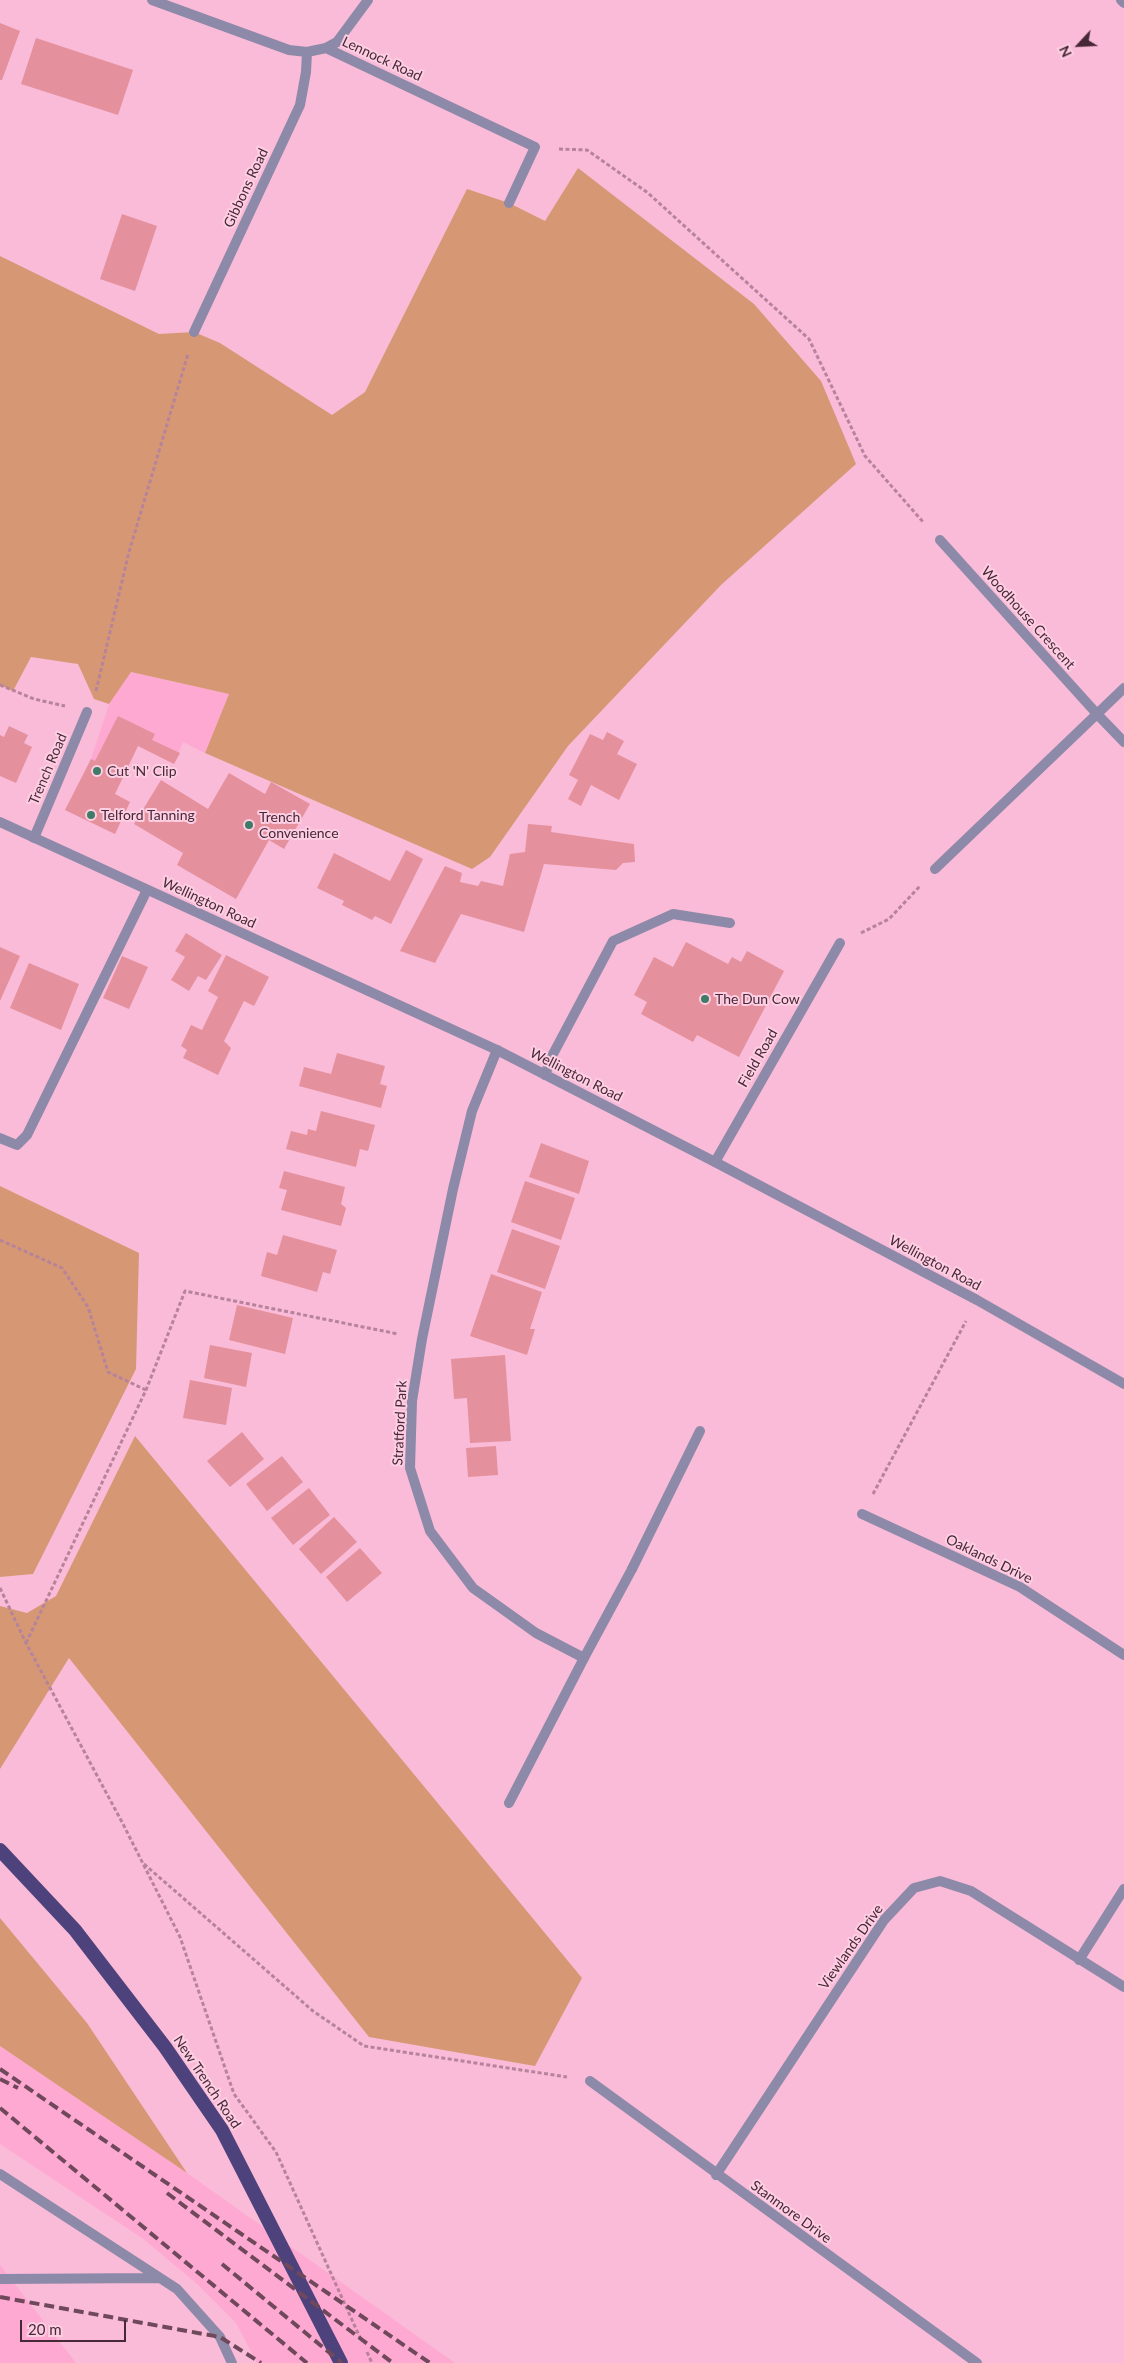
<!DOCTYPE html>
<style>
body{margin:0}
#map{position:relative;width:1124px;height:2363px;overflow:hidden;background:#fabbd8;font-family:Lato,sans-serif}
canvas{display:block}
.north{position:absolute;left:1054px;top:20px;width:50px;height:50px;-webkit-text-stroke:4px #fecee3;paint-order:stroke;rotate:245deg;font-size:14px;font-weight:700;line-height:20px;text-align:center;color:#472837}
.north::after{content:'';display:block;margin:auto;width:18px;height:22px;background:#472837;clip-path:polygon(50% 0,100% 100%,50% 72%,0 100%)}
.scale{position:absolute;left:20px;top:2320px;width:106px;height:22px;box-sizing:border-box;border:2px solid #472837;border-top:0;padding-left:6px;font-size:15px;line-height:18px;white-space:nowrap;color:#472837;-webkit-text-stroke:4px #fecee3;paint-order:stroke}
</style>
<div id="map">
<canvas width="1124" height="2363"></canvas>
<div class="north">N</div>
<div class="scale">20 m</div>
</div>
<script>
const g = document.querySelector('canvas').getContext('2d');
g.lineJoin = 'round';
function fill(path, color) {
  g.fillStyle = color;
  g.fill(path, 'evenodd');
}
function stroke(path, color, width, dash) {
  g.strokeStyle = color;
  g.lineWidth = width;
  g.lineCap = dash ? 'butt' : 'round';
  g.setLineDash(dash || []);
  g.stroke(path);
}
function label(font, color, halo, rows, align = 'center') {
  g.font = font + ' Lato,sans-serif';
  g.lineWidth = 4;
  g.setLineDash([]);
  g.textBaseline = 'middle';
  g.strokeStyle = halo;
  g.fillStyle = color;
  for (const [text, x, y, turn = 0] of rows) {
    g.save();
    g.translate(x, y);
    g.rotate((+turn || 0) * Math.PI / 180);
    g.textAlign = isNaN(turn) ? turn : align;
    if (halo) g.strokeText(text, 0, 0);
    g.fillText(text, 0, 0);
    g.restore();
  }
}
fill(new Path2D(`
 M130 672 229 694 205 753 183 742 174 764 137 745 115 794 130 802 115 834 65 810 91 759 109 704Z
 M0 2046 187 2173 455 2363H257L236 2323 197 2284 142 2238 0 2144Z
 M0 2265 76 2363H0Z`), '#fea9d1');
fill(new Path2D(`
 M578 168 754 304 821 381 856 464 721 585 568 746 490 857 472 869 205 753 229 694 131 672 109 704 94 699 78 664 31 657 13 691 0 685V256L159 334 194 332 220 343 332 415 365 392 467 189 509 203 545 221Z
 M0 1186 139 1253 136 1369 33 1574 0 1577Z
 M135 1436 582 1978 535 2066 369 2037 69 1658 0 1769V1606L27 1613 56 1596Z
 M0 1918 87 2023 187 2173 0 2046Z`), '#d69874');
fill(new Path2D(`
 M0 23 20 31 2 80H0Z
 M36 38 133 70 118 115 21 84Z
 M122 214 157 226 135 291 100 279Z
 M118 716 155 734 152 740 180 753 174 764 138 746 115 794 130 802 115 834 65 810 91 759 95 761Z
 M9 726 28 735 24 743 32 747 16 783 0 776V735L4 737Z
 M607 732 624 741 617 754 637 764 619 800 591 785 581 806 568 799 578 780 569 775 590 734 603 740Z
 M229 773 265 794 271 782 310 804 284 849 269 840 236 899 177 865 183 853 134 824 161 780 208 809Z
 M528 824 552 826 551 832 634 844 635 862 623 863 616 870 544 864 524 932 461 914 435 963 400 951 445 866 462 873 460 882 478 886 481 881 503 886 510 854 525 852Z
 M406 850 423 859 391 924 375 916 372 920 342 905 344 901 317 888 334 853 390 881Z
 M186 933 222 955 206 980 198 976 189 991 171 980 185 957 175 951Z
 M686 942 728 964 732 957 741 962 747 951 784 971 739 1057 697 1035 693 1042 641 1014 647 1002 634 995 654 957 673 967Z
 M0 947 20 956 0 1001Z
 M226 955 269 977 254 1006 244 1001 224 1041 231 1048 218 1075 183 1058 187 1050 181 1046 191 1025 202 1030 218 997 208 991Z
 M122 956 148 967 129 1009 103 998Z
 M29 963 79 984 61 1030 10 1008Z
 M337 1053 385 1066 380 1084 387 1086 381 1108 299 1086 304 1067 331 1074Z
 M321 1111 375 1125 368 1151 360 1149 356 1167 286 1149 291 1131 307 1135 308 1129 316 1131Z
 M541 1143 589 1161 579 1194 529 1177Z
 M284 1171 345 1187 341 1204 346 1208 341 1226 281 1210 287 1190 279 1188Z
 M525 1181 575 1198 561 1240 511 1222Z
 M512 1229 560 1246 545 1289 497 1272Z
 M283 1235 337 1250 330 1274 323 1272 317 1292 261 1276 267 1252 277 1255Z
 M491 1274 542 1292 530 1329H535L527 1355 470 1336Z
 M237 1305 293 1318 285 1354 229 1340Z
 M210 1345 252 1353 246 1387 204 1378Z
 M505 1355 511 1441 470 1443 467 1398 454 1399 451 1359Z
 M190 1380 232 1388 226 1425 183 1418Z
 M242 1432 264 1459 230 1487 207 1461Z
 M496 1446 498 1475 468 1477 466 1448Z
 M282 1456 303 1482 267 1511 246 1484Z
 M309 1488 330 1515 293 1545 271 1518Z
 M334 1517 357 1542 321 1574 299 1549Z
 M360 1548 382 1573 347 1602 326 1577Z`), '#e4919d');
stroke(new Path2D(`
 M559 149 587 150 648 193 809 339 865 456 924 523
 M0 685 34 699 65 706
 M96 691 129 552 188 354
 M861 933 889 919 920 886
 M0 1240 62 1268 88 1307 108 1372 146 1390
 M873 1494 966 1321
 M0 1588 26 1643 123 1824 180 1937 234 2094 276 2152 362 2342
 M26 1643 146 1390 185 1291 398 1334
 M144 1864 313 2011 364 2046 567 2077
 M367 2352 372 2363`), '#b6839b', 3, [4, 2.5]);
stroke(new Path2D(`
 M545 1075 552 1056 613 941 673 914 730 923
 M0 1138 17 1145 27 1135 147 890
 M632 1569 700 1431
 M509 1803 584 1658
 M0 2174 177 2289 220 2337 232 2363
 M0 2279 159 2278`), '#8d89a8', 10);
stroke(new Path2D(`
 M152 0 289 50 307 52 326 48 535 147 509 203
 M1121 0 1124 3
 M326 48 337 42 368 0
 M194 332 300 105 306 72 307 52
 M940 540 1097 714 1124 742
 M34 838 87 712
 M935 869 1124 688
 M497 1050 472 1111 453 1189 422 1339 412 1401 410 1468 430 1531 473 1588 536 1633 584 1658 632 1569
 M715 1162 840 943
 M862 1514 1020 1587 1124 1655
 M1079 1960 1124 1889
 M590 2081 977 2363
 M716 2175 884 1920 914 1888 940 1881 971 1891 1124 1987`), '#8d89a8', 10);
stroke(new Path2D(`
 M0 822 497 1050 715 1162 977 1300 1124 1384`), '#8d89a8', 10);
stroke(new Path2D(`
 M0 1850 75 1930 165 2047 222 2130 341 2363`), '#4d427b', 14);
stroke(new Path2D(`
 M0 2069 430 2363
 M0 2079 18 2088
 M0 2108 307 2363
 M167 2193 393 2363
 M222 2264 342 2363
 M0 2297 220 2337 261 2363`), '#6f495b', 4, [10, 5]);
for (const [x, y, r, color] of [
 [97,771,5,"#3e7c68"],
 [91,815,5,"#3e7c68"],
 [249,825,5,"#3e7c68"],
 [705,999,5,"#3e7c68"]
]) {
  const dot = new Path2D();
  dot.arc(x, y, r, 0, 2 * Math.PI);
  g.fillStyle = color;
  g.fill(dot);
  stroke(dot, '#fecee3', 2);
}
label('14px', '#472837', '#fecee3', [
 ["Lennock Road",382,59,25],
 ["Gibbons Road",246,188,-65],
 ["Woodhouse Crescent",1028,618,48],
 ["Trench Road",48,769,-67],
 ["Wellington Road",209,903,25],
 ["Field Road",758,1058,-60],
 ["Wellington Road",576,1075,27],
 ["Wellington Road",935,1263,28],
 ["Stratford Park",400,1423,-87],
 ["Oaklands Drive",989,1559,26],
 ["Viewlands Drive",851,1947,-55],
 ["New Trench Road",207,2082,56],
 ["Stanmore Drive",791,2212,36]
]);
label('14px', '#472837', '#fecee3', [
 ["Cut 'N' Clip",107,771],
 ["Telford Tanning",101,815],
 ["Trench",259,817],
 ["Convenience",259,833],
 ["The Dun Cow",715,999]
], 'left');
</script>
